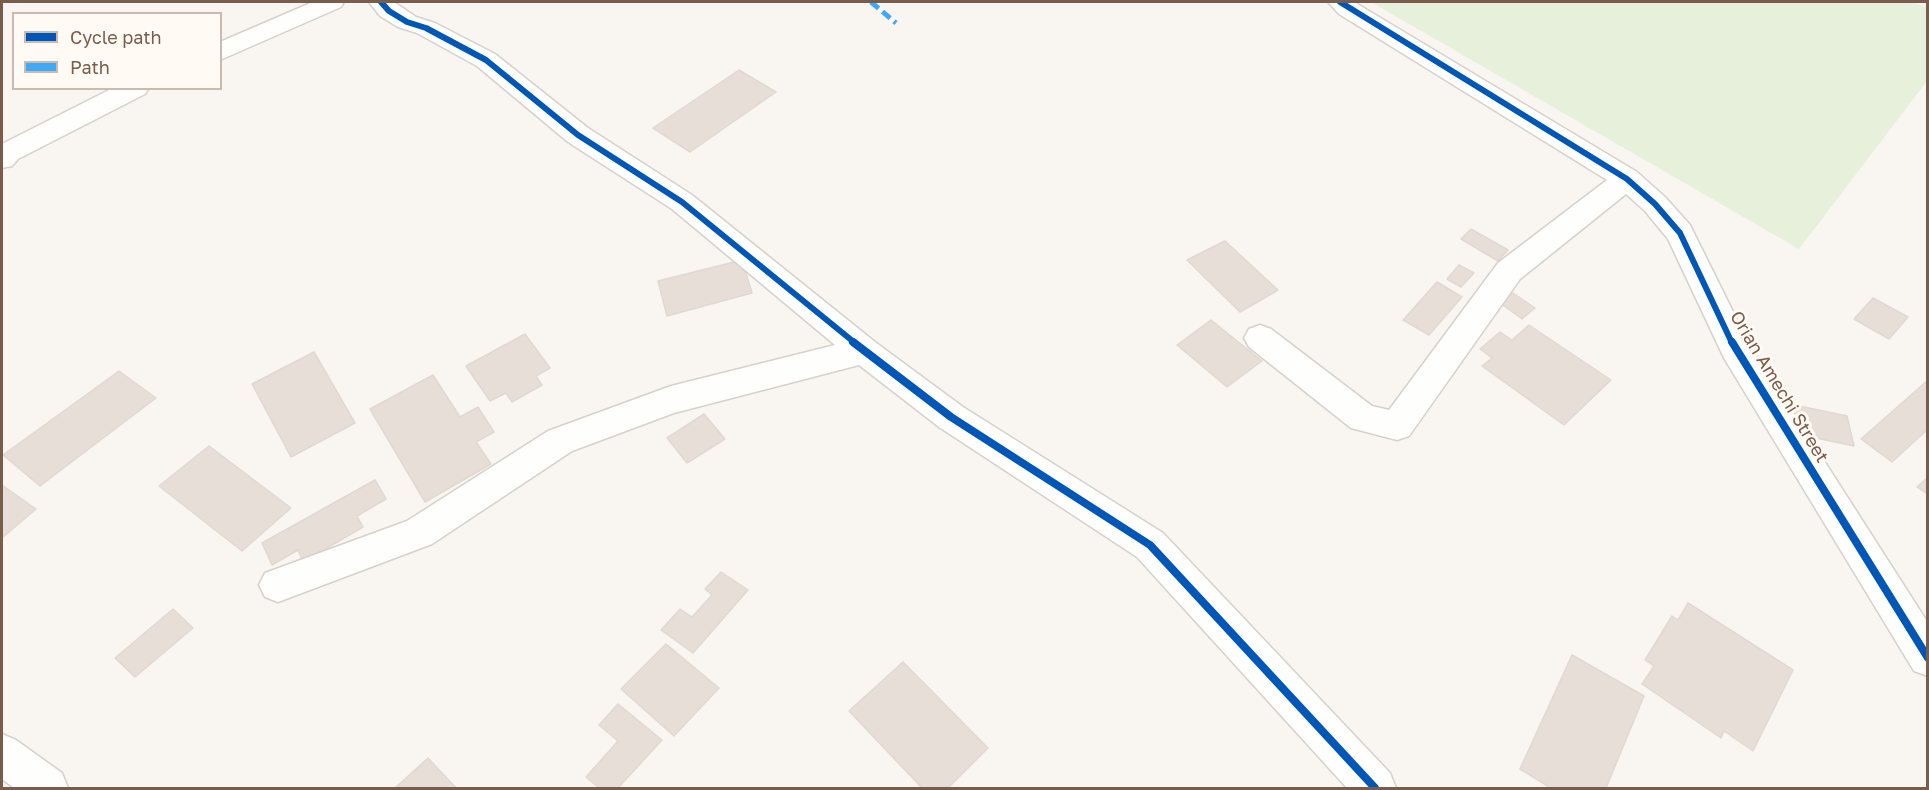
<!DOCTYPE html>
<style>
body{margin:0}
#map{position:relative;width:1929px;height:790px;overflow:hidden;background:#f9f5f0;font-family:"Golos Text",sans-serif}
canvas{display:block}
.frame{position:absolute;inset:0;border:3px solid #7a5c4d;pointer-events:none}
.legend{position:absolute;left:12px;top:12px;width:210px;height:78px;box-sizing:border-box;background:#fffaf3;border:2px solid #cabbb1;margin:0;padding:8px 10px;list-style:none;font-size:18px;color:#7a5c4d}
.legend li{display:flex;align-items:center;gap:12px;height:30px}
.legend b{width:30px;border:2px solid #cabbb1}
</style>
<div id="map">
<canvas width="1929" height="790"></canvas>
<div class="frame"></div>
<ul class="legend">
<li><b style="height:8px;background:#0057b8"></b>Cycle path</li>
<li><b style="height:8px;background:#3fa9f5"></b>Path</li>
</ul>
</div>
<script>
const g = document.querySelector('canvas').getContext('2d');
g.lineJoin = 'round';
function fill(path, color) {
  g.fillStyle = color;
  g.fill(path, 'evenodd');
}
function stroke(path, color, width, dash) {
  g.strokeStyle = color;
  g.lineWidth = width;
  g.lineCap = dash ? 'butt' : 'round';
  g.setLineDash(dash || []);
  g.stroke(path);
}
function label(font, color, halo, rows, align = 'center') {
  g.font = font + ' "Golos Text",sans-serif';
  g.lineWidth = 6;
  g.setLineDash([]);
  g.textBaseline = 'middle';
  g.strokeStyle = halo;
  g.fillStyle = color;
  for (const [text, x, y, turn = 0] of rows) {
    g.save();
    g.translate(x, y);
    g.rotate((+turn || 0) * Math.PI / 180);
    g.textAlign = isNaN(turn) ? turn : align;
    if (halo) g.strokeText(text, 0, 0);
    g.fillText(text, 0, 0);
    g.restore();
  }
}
fill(new Path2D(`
 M1371 2H1912L1927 7V81L1799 249Z`), '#e7f0db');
const building = new Path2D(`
 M739 70 776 92 690 152 653 128Z
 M1471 229 1508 250 1498 261 1461 239Z
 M1225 241 1278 290 1240 312 1187 260Z
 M742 260 752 293 667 316 658 281Z
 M1459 265 1474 273 1461 287 1447 279Z
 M1437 282 1462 297 1429 335 1403 320Z
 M1513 293 1535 308 1522 319 1500 303Z
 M1873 298 1908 317 1889 339 1854 319Z
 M1211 320 1262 361 1227 387 1177 345Z
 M1529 325 1611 380 1564 425 1482 366 1492 358 1480 349 1500 332 1512 340Z
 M525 334 550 368 536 376 542 385 512 402 506 393 490 401 466 366Z
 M314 352 355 423 291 457 252 384Z
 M119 371 156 398 40 486 3 455Z
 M433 375 460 417 478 407 494 432 476 442 491 464 425 502 370 409Z
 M1928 380V429L1892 462 1861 439Z
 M1795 405 1847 416 1854 446 1802 435Z
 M704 414 725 439 687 463 667 438Z
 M209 446 291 508 242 551 159 486Z
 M1928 477V494L1917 487Z
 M375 480 386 499 357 516 363 527 303 562 298 550 272 565 262 543Z
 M2 485 36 509 2 538Z
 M721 572 748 590 693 653 661 630 680 609 692 617 712 595 705 589Z
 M1688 603 1793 670 1753 751 1724 731 1721 738 1642 684 1654 666 1645 660 1672 616 1678 620Z
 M173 609 193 628 135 677 115 658Z
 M666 644 719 688 674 736 621 689Z
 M1572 655 1644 696 1606 788H1551L1520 769Z
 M903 662 988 748 948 788H922L849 711Z
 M618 704 662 740 618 788H599L586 777 618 741 599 725Z
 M428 758 456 788H395Z`);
fill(building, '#e6ded7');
stroke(building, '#e2d8d2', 1.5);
const street = new Path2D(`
 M313 2H344L341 7 220 60V42Z
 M369 2H394L416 17 435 23 495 54 588 128 692 195 875 342 963 407 1163 533 1390 773 1396 788H1347L1137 557 939 427 859 365 674 413 572 451 432 544 278 602 265 597 259 585 265 573 407 521 548 431 671 386 835 345 672 209 568 142 477 66 417 33 398 27 380 16Z
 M1328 2H1354L1637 172 1665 197 1690 225 1748 342 1928 623V676L1914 671 1724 358 1668 239 1645 211 1626 194 1520 279 1409 436 1397 440 1351 428 1249 347 1244 338 1249 329 1260 325 1271 329 1372 406 1389 410 1498 263 1607 180 1339 14Z
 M113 88H149L145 94 18 159 12 166 2 168V144Z
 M2 734 16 740 62 773 68 788H14L2 779Z`);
stroke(street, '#d7d1cb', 3);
fill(street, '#fefefd');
stroke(new Path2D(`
 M871 2 896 23`), '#3fa9f5', 5, [10, 5]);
stroke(new Path2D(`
 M381 2 389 11 407 22 426 28 486 60 578 135 682 202 855 343
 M1340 2 1627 179 1655 204 1680 233 1732 343`), '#0057b8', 6);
stroke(new Path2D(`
 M853 342 951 417 1150 545 1375 788
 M1732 342 1928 658`), '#0057b8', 8);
label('18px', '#7a5c4d', '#fffaf3', [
 ["Orian Amechi Street",1779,387,59]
]);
</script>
